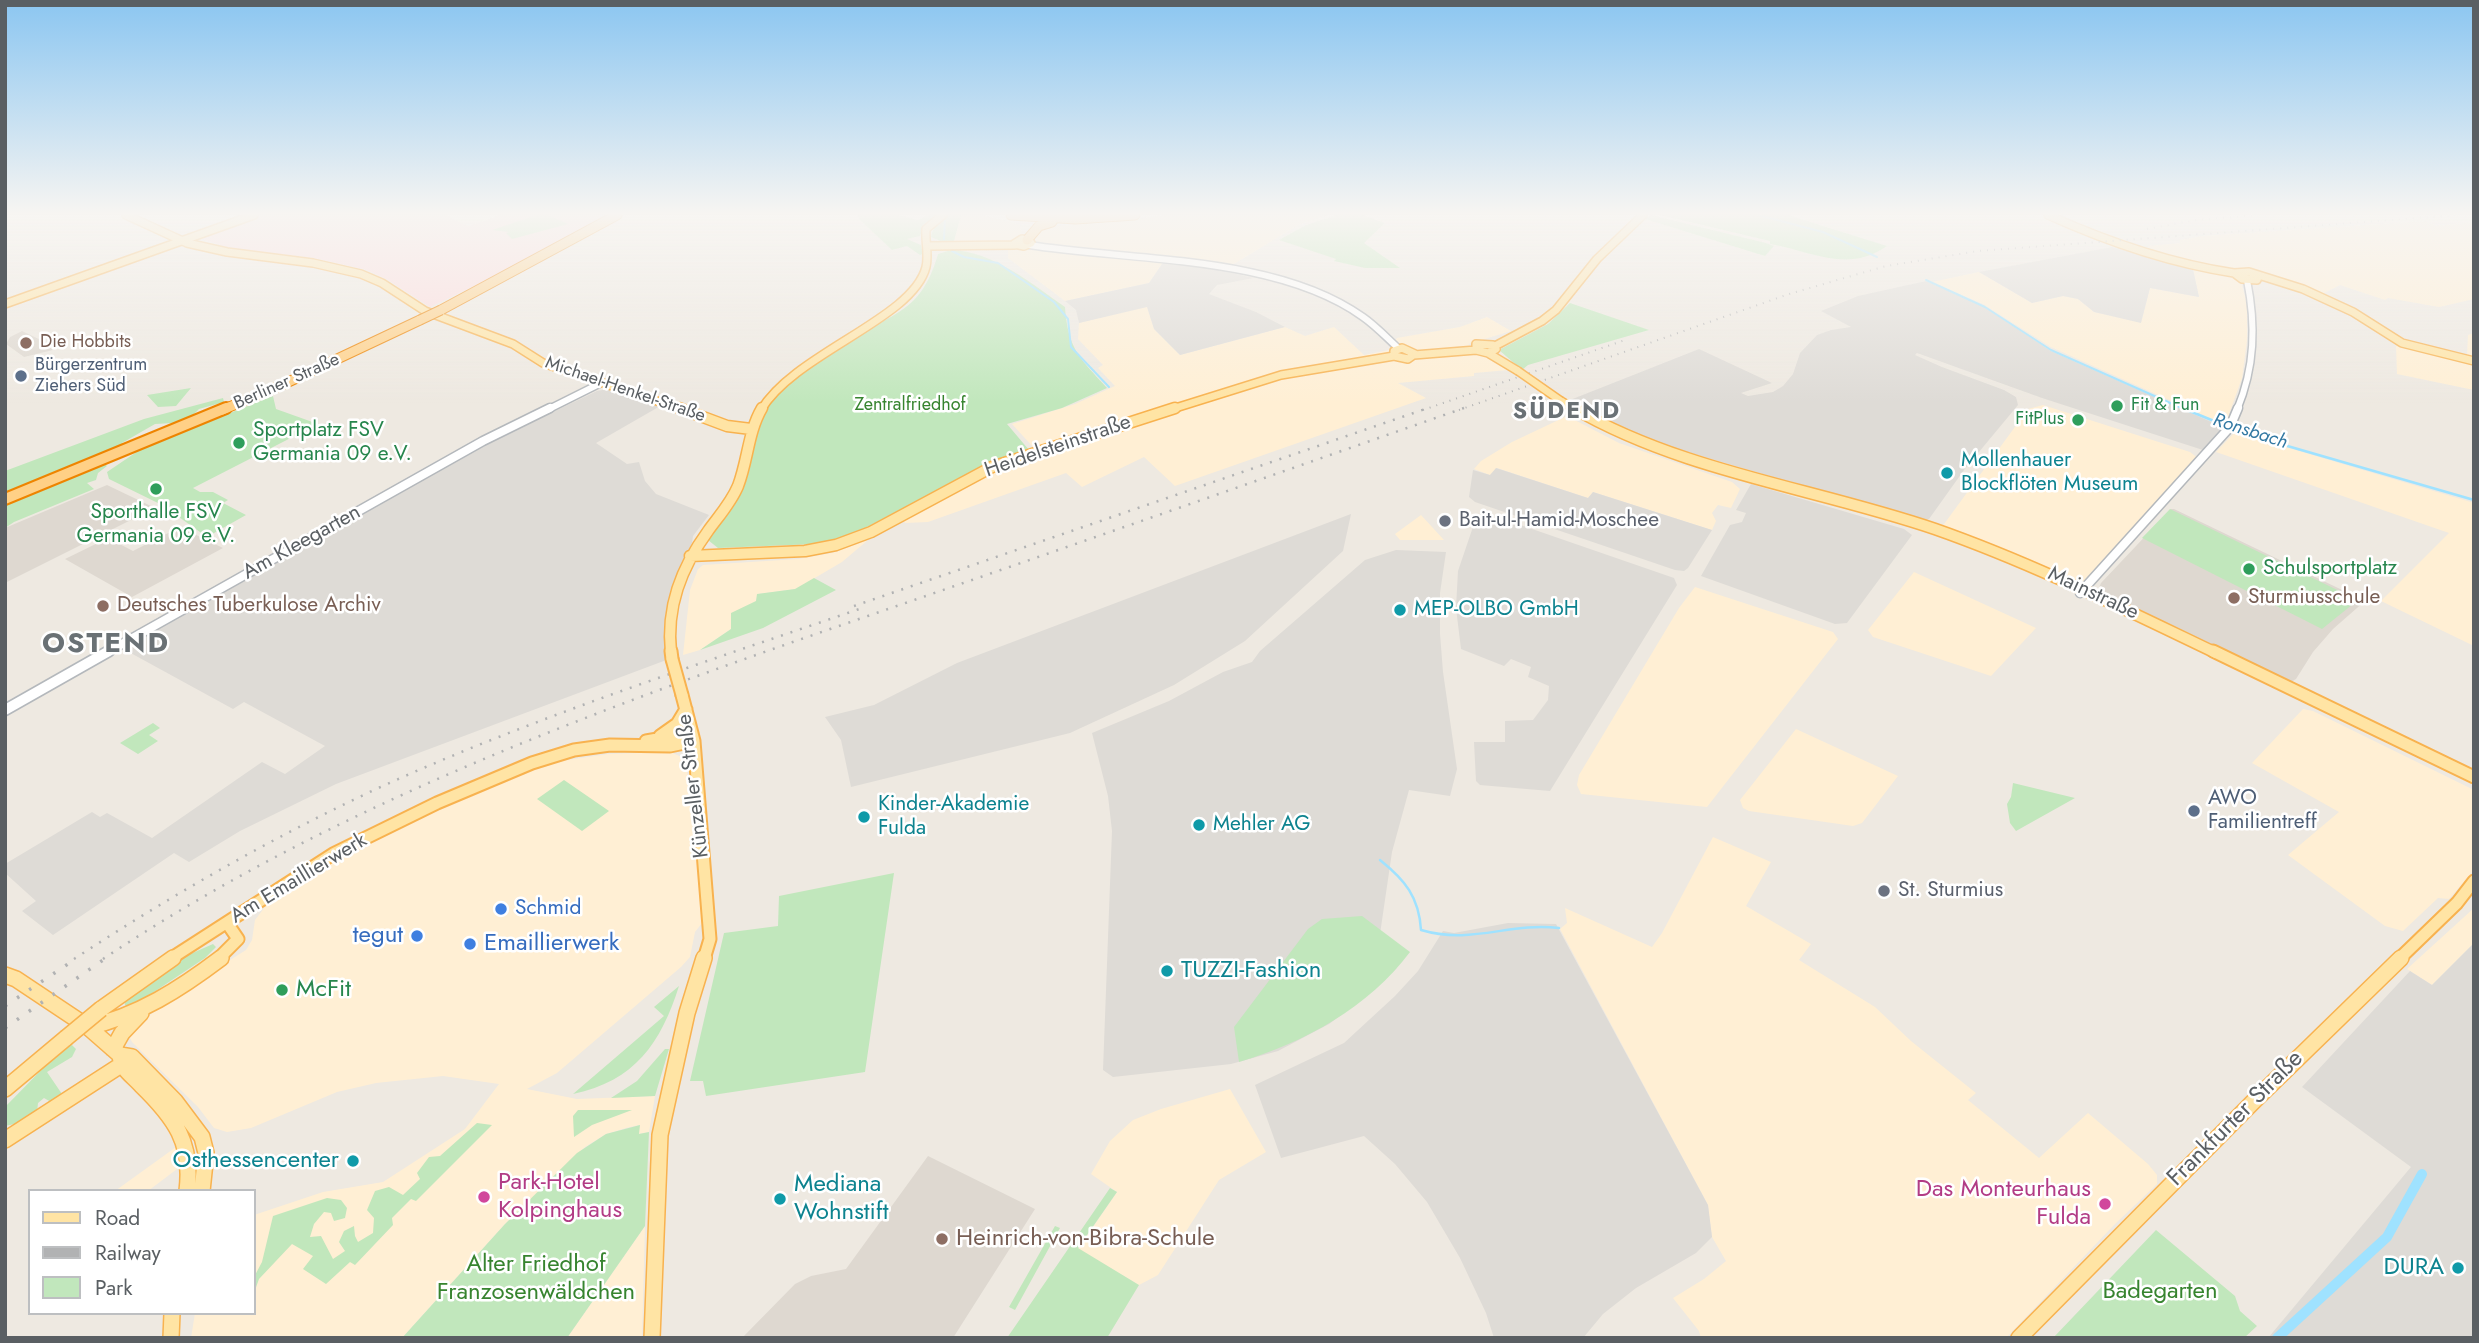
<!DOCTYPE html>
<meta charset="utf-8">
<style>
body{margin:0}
#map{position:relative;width:2479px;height:1343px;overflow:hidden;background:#eee9e1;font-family:Jost,sans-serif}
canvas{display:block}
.frame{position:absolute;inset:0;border:7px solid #5a5f63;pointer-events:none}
.legend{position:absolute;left:28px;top:1189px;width:228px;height:126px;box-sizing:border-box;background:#fff;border:2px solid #bdbfc1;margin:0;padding:9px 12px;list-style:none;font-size:21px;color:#5a5f63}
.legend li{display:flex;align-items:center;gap:14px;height:35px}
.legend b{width:35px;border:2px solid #bdbfc1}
</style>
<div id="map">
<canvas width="2479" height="1343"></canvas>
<div class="frame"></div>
<ul class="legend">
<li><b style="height:9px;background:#ffe4a4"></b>Road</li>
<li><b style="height:9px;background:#b1b2b3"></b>Railway</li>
<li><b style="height:19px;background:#c1e7bc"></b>Park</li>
</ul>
</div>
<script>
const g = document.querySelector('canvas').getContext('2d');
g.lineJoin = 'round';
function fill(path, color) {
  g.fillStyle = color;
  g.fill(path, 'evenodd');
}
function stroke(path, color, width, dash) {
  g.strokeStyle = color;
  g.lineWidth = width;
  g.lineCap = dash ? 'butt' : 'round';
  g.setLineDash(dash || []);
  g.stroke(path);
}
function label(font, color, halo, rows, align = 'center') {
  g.font = font + ' Jost,sans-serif';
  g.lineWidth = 5;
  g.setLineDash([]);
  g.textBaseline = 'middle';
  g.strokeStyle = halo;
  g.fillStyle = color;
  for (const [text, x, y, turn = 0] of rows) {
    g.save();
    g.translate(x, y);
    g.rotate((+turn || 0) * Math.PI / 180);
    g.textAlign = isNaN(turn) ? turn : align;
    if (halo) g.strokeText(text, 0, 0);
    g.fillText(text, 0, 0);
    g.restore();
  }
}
fill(new Path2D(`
 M961 215H980L1008 221 1020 225 1021 235 1036 236 1043 227 1106 223 1165 215H1328L1298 225 1229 267 1164 261 1149 283 1065 301 1008 258V242L954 241Z
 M2426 221 2437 226 2474 222V299L2439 307 2388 298 2385 300 2340 285 2322 294 2239 269 2146 254 2149 246 2180 243V240L2203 236Z
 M2193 269 2235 277 2241 282 2247 304V340L2242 378 2225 425 2051 347 1983 304 1932 282 1979 272 2032 303 2063 296 2078 299 2094 312 2141 322 2150 288 2199 297Z
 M1147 306 1154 329 1180 355 1285 327 1305 336 1334 327 1364 355 1389 350 1397 338 1460 327 1487 317 1511 331 1468 344 1508 370 1474 373V376L1398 383 1426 398 1175 486 1144 457 1082 487 1066 473 928 522 905 523 903 520 988 473 1045 452 1034 448 1012 424 1075 404 1115 386 1098 368 1103 365 1078 339 1079 323Z
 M2474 333V390L2397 374 2396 346 2467 357 2468 335Z
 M2043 405 2190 452 2199 459 2080 585 1939 531 2028 409Z
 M1567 416 1619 443 1732 482 1740 489 1731 508 1718 505 1712 513 1716 521 1712 530 1593 492 1588 498 1497 468 1490 475 1474 469 1481 461 1512 442Z
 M2235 432 2474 503V646L2381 601 2449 533 2216 452Z
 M1421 515 1444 540H1400L1395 534Z
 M868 540 842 562 796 589 758 594 756 601 731 629 700 650 683 655 690 590 698 569 703 565 798 559 832 553Z
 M1914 572 2036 628 1991 676 1873 637 1868 630Z
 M1695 587 1833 632 1838 639 1707 807 1581 794 1577 785 1579 775 1679 608Z
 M2303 709 2313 711 2474 790V870L2449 899 2438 898 2403 931 2385 926 2288 855 2339 812 2252 763Z
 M1796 729 1898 776 1862 823 1853 826 1749 811 1743 808 1740 800Z
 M670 752 684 758 691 790 702 923 695 932 690 957 681 967 557 1073 527 1089 577 1099 655 1096 649 1132 638 1134 639 1125 626 1128 606 1134 585 1147 505 1224 402 1338H191L195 1313H254V1215L323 1192 383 1182 465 1129 499 1084 443 1076 376 1083 337 1092 251 1128 227 1132 214 1128 198 1107 132 1042 130 1038 134 1028 179 992 246 950 252 940 255 920 268 903 341 857 449 803 554 762 608 754Z
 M1713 837 1771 862 1746 906 1811 944 1799 960 1875 1007 1911 1041 1976 1093 1968 1100 2039 1158 2088 1113 2148 1164 2157 1175V1184L2114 1225 2006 1338H1701L1699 1331 1673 1298 1704 1279 1726 1261 1712 1237 1708 1205 1560 929 1567 923 1565 908 1652 947 1662 933Z
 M2474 908V943L2432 985 2407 969Z
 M1230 1089 1266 1152 1219 1180 1158 1275 1139 1285 1078 1249 1117 1192 1091 1174 1110 1141 1133 1120 1161 1109Z
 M176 1147 181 1166 148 1191H115Z
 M645 1226 642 1338H567Z`), '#ffefd4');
fill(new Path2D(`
 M2112 247 2193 269 2199 297 2150 288 2141 323 2094 312 2078 299 2063 296 2032 303 1979 272Z
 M1164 261 1201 266 1254 278 1217 285 1209 294 1256 312 1285 327 1180 355 1154 329 1147 307 1079 323 1076 310 1065 301 1149 283Z
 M1926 281 1983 306 2051 351 2225 428 2206 451 2042 398 1917 353 1915 355 1942 367 2004 390 2016 397 2018 405 1964 470 1929 519 1923 521 1633 436 1605 423 1570 400 1699 349 1772 383 1741 393 1748 396 1773 392 1783 386 1793 374 1800 353 1817 335 1831 330 1851 327 1821 311 1858 296Z
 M607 389 662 405 596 443 627 464 639 462 645 481 656 494 709 515 693 536 690 556 683 571 669 659 336 784 240 831 189 862 174 853 53 935 22 911 36 901 5 873V864L92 812 100 817 107 813 152 838 262 762 285 774 325 746 244 702 233 709 127 651 132 643 498 438 597 391Z
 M1496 468 1588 498 1593 492 1712 530 1688 568 1684 571 1675 570 1475 502 1469 497 1473 470 1490 475Z
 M1751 484 1904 529 1912 535 1847 623 1835 624 1701 576 1730 525 1742 522 1746 513 1736 510Z
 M1351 514 1343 551 1245 641 1174 685 1070 733 851 787 841 740 825 717 874 705 957 663Z
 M1476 518 1509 521 1674 578 1677 585 1550 791 1480 785 1476 781 1474 742H1505V721L1533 720 1548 700 1549 686 1528 677 1531 667 1511 659 1504 666 1461 649 1456 608 1458 571Z
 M1396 550 1446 552 1440 593V634L1443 672 1457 769 1450 796 1409 790 1392 852 1380 934 1397 968 1360 1001 1329 1024 1278 1051 1231 1064 1113 1077 1103 1070 1112 831 1108 796 1092 733 1169 701 1223 672 1252 662 1260 651 1365 560Z
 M1508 923 1556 924 1708 1205 1712 1237 1696 1253 1636 1288 1603 1314 1583 1338H1494L1486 1313 1460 1258 1427 1202 1395 1164 1364 1136 1281 1158 1255 1085 1344 1043 1395 996 1418 971 1443 931 1454 933Z
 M2474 943V1338H2268L2411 1167 2302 1087 2410 971 2432 985Z`), '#dedbd6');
fill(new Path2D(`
 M22 331 43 341 53 350 24 357 6 344 10 337Z
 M107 485 155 508 5 583V528Z
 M2171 509H2174L2365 601 2333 629 2313 652 2296 679 2291 682 2101 593 2098 590 2101 583Z
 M180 527 223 548 132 597 65 559 108 538 133 551Z
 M928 1156 1035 1209 953 1338H742L795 1284 811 1276 846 1269Z`), '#ded8d0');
fill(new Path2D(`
 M259 215H446L468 226 501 215H606L493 277 430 307 388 280 367 270 314 258 232 249 202 239 216 230Z`), '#fcdbdd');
fill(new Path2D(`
 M537 215H548L568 224 512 239 506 233 509 232 492 230Z
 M858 215H898L918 220 928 215H938L924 224 920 236 907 239 921 245 923 254 920 255 907 246 892 250 859 219Z
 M949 215H961L954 241 943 242 931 237C933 226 939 220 949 215Z
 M1337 215H1362L1385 223 1364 243 1400 268H1365L1334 261 1336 259 1279 240 1306 225Z
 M1651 215 1766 243 1774 246 1765 256 1645 219Z
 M1660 215H1788L1887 246C1847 274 1812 251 1770 244V241Z
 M951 250C993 251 1032 284 1065 307 1068 350 1080 358 1107 388L1062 408 1007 424 1029 450 970 473 850 536 815 544 718 548 708 540 722 518 768 405C792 376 826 354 858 335 879 322 905 313 920 293 929 281 934 268 938 254Z
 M1570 303 1649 330 1528 365 1522 370 1499 350 1548 324Z
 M191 388 176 406 158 407 147 395Z
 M273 396 276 409 318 424 193 488 200 492H213L228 500 223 503 246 515 207 537 162 505 109 479 107 472 144 447Z
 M223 398 224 402 199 409 192 416 173 423 155 424 122 443 126 446 5 493V471L144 419Z
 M104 463 107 466 98 473 96 480 87 483 94 489 14 522 5 528V504Z
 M2170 509 2358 600 2322 629 2142 538Z
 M814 578 836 590 763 628 700 650 731 629V613L756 601 757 594 795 589Z
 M153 723 160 728 149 735 158 741 138 754 120 743Z
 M564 780 609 811 582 831 537 799Z
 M2013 783 2075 798 2016 831 2010 823 2007 804 2011 797Z
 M894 873 865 1072 706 1096 703 1081H690L724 933 778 926 779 896Z
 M1362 916 1410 952C1369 1007 1304 1043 1239 1062L1234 1027 1308 929 1322 919Z
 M213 944 216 947 205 958 130 1008 125 1005 124 1000 188 955Z
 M679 986C661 1043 635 1081 573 1094L664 1016 654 1007Z
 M71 1044 76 1049 72 1057 47 1072 62 1094 51 1102 44 1098 38 1103 37 1112 19 1123 5 1126V1107L57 1054Z
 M665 1049H669L655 1096 611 1098 637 1081Z
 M578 1110H632L592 1125 574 1137 573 1116Z
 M477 1123 492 1125 416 1201 411 1199 392 1218 393 1225 355 1265 350 1262 326 1284 303 1269 313 1256 292 1244 259 1279 254 1293V1277L262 1262 273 1216 327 1198 341 1200 347 1208 345 1218 334 1221 331 1213 324 1212 314 1224 310 1237 321 1236 333 1259 345 1251 339 1242 344 1231 354 1226 355 1236 358 1242 373 1233 374 1218 367 1210 375 1191 389 1187 403 1195 420 1179 417 1173 429 1157 440 1156Z
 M640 1125 639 1134 649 1132 645 1226 567 1338H402L505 1224 577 1153 606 1134Z
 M1110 1188 1117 1192 1078 1248 1139 1285 1107 1338H1007Z
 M1055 1226 1060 1228 1015 1310 1009 1307Z
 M2156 1230 2235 1296 2240 1311 2257 1326 2244 1338H2053Z`), '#c1e7bc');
stroke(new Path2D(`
 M1758 215 1823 232 1877 257
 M944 239 945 217
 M952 251 964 257 998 263 1054 302 1068 319 1071 347 1109 387
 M1926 280 1985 307 2051 350 2186 410`), '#9fe2ff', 2);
stroke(new Path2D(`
 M2182 408 2246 434 2474 500
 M1380 860C1405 880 1419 897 1421 930 1472 945 1509 922 1559 928`), '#9fe2ff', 2.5);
stroke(new Path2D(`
 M2277 1338 2387 1237 2422 1174`), '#9fe2ff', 10);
const minorFar2 = new Path2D(`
 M1029 245C1131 261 1277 255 1363 317 1376 326 1387 338 1399 349
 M547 410 603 382
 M2237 410C2255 367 2256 325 2247 280`);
const minorFar1 = new Path2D(`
 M2080 593 2230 427 2238 408
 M106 653 483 441 550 408`);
const minor = new Path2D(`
 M5 710 109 651`);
const majorFar3 = new Path2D(`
 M126 215 187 243 227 252 313 263 361 274 382 283 425 311 513 344 543 363 684 410
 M2048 215C2108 242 2168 263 2234 273
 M1022 239 1029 240 1031 243 1024 246 1014 244Z
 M927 246 1015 245
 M2258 277 2257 280 2242 279 2234 273 2249 272 2303 289 2353 312 2402 343 2474 361
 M5 304 254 215
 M1476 344 1493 345 1496 349 1488 353 1476 350Z
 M1495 346 1542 321 1556 310 1597 259 1643 215
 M1402 348 1415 354 1408 359 1394 356V351Z
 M1488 353 1518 371
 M1414 355 1476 350
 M1561 401 1576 410
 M761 410C795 353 913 319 926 267 929 255 925 242 926 229L943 215
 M1169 410 1281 375 1394 356`);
const majorFar2 = new Path2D(`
 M679 408 727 426 751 429
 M1573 408C1683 472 1815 488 1935 529 2032 563 2124 609 2216 653
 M690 556 805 551 836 545 871 532 992 467 1175 408
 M671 653C666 607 681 568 708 531 718 517 731 503 738 486 748 460 748 432 762 408`);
const majorFar1 = new Path2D(`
 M671 651 672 659
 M2213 651 2474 777
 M682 695 694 741 710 939 704 959
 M660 736 677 724 686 709
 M646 741 692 733
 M170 959 333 854 437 803 532 763 574 750 610 745 670 746 694 741
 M218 959 238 939 227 923
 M2399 959 2457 903 2474 881`);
const major = new Path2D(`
 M5 975 16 979 88 1027 120 1055 132 1057 175 1101 202 1137 206 1153 202 1191
 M101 1009 173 958
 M88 1027C138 1016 180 989 221 958
 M113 1049 122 1033 141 1013
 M120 1055C121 1069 132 1075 141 1085 175 1118 193 1143 187 1191
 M5 1089 66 1038
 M5 1140 121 1065
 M171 1338 172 1313
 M652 1338 660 1135 687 1013 704 958
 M2019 1338 2253 1102 2401 958`);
const highwayFar1 = new Path2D(`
 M1011 215 1076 219 1135 215
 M1027 240 1039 226 1052 222
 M441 310 617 215
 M222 410 282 385 420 320`);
const highway = new Path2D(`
 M5 499 226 408`);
stroke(minorFar2, '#b4b8bc', 9);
stroke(minorFar1, '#b4b8bc', 11);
stroke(minor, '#b4b8bc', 13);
stroke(majorFar3, '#f8b24f', 10);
stroke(majorFar2, '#f8b24f', 13);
stroke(majorFar1, '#f8b24f', 15);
stroke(major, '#f8b24f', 18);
stroke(highwayFar1, '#ee8400', 11);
stroke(highway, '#ee8400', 14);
stroke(minorFar2, '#fff', 6);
stroke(minorFar1, '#fff', 8);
stroke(minor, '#fff', 10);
stroke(majorFar3, '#ffe4a4', 7);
stroke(majorFar2, '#ffe4a4', 10);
stroke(majorFar1, '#ffe4a4', 11);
stroke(major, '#ffe4a4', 15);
stroke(highwayFar1, '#ffd086', 9);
stroke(highway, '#ffd086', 10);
stroke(new Path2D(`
 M2147 229 2196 220 2258 215
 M1423 410 1625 340
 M1459 410 1789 294 1886 266 1978 251 2457 215`), '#b1b2b3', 2, [1, 6]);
stroke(new Path2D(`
 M854 606 1428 408
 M74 959C170 896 270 839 374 790 533 717 700 664 865 607
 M103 959C345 798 618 702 891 608 1082 542 1273 475 1464 408`), '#b1b2b3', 2.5, [2, 8]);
stroke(new Path2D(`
 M5 1006 77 958
 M5 1028 106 958`), '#b1b2b3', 3.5, [2.5, 12]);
const majorBridgeFar2 = new Path2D(`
 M1518 371 1561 401`);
const majorBridgeFar1 = new Path2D(`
 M672 659 682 695`);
const majorBridge = new Path2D(`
 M66 1038 101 1009`);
const highwayBridge = new Path2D(`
 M420 320 441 310`);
stroke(majorBridgeFar2, '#f8b24f', 10, []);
stroke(majorBridgeFar1, '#f8b24f', 15, []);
stroke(majorBridge, '#f8b24f', 18, []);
stroke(highwayBridge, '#ee8400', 11, []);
stroke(majorBridgeFar2, '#ffe4a4', 7);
stroke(majorBridgeFar1, '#ffe4a4', 11);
stroke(majorBridge, '#ffe4a4', 15);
stroke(highwayBridge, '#ffd086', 9);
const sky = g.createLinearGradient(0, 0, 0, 403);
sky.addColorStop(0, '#8bc6f1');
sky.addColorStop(0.53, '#f7f5f2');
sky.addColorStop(1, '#f7f5f200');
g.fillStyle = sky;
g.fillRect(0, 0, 2479, 403);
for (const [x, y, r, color] of [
 [26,343,7,"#8d6e63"],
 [21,376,7,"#5c6f8a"],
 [2117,406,7,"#2e9e5b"],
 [2078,420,7,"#2e9e5b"],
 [239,443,7,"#2e9e5b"],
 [1947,473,7,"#0f9aa8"],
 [156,489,7,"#2e9e5b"],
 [1445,521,7,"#6b7280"],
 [2249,569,7,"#2e9e5b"],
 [2234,598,7,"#8d6e63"],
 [103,606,7,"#8d6e63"],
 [1400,610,7,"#0f9aa8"],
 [2194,811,7,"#5c6f8a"],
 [864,817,7,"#0f9aa8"],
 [1199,825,7,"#0f9aa8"],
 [1884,891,7,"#6b7280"],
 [501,909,7,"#3f7fe0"],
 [417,936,7,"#3f7fe0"],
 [470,944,7,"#3f7fe0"],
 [1167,971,7,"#0f9aa8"],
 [282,990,7,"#2e9e5b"],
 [353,1161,7,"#0f9aa8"],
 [484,1197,7,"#d1479c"],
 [780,1199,7,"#0f9aa8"],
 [2105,1204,7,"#d1479c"],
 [942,1239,7,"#8d6e63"],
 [2458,1268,7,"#0f9aa8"]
]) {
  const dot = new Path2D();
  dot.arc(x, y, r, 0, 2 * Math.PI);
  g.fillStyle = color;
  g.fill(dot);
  stroke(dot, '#fff', 2.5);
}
label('18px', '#785e54', '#fff', [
 ["Die Hobbits",40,343]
], 'left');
label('18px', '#4e5e75', '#fff', [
 ["Bürgerzentrum",35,366],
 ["Ziehers Süd",35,387]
], 'left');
label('18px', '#5a5f63', '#fff', [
 ["Berliner Straße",287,382,-24],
 ["Michael-Henkel-Straße",625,390,19]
]);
label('18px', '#37842f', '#fff', [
 ["Zentralfriedhof",910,406]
]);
label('18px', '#27864d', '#fff', [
 ["Fit & Fun",2131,406],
 ["FitPlus",2064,420,"right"]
], 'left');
label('italic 19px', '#3379a3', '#fff', [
 ["Ronsbach",2250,432,18]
]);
label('21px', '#27864d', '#fff', [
 ["Sportplatz FSV",253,431],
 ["Germania 09 e.V.",253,455],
 ["Sporthalle FSV",156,513,"center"],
 ["Germania 09 e.V.",156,537,"center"],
 ["Schulsportplatz",2263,569]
], 'left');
label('21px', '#5a5f63', '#fff', [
 ["Heidelsteinstraße",1058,447,-19],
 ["Am Kleegarten",302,543,-29],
 ["Mainstraße",2093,594,25],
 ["Künzeller Straße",694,786,-97],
 ["Am Emaillierwerk",299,879,-31]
]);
label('21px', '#0d838f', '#fff', [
 ["Mollenhauer",1961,461],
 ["Blockflöten Museum",1961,485],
 ["MEP-OLBO GmbH",1414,610],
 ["Kinder-Akademie",878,805],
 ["Fulda",878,829],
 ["Mehler AG",1213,825]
], 'left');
label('21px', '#5b616d', '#fff', [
 ["Bait-ul-Hamid-Moschee",1459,521],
 ["St. Sturmius",1898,891]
], 'left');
label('21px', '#785e54', '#fff', [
 ["Sturmiusschule",2248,598],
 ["Deutsches Tuberkulose Archiv",117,606]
], 'left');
label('21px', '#4e5e75', '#fff', [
 ["AWO",2208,799],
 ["Familientreff",2208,823]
], 'left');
label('21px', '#366cbe', '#fff', [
 ["Schmid",515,909]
], 'left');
g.letterSpacing = '2px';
label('bold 23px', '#6a7175', '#fff', [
 ["SÜDEND",1567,412]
]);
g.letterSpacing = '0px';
label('24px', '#366cbe', '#fff', [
 ["tegut",403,936],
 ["Emaillierwerk",484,944,"left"]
], 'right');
label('24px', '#0d838f', '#fff', [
 ["TUZZI-Fashion",1181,971],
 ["Osthessencenter",339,1161,"right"],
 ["Mediana",794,1185],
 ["Wohnstift",794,1213],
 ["DURA",2444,1268,"right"]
], 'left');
label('24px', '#27864d', '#fff', [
 ["McFit",296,990]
], 'left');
label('24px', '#5a5f63', '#fff', [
 ["Frankfurter Straße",2236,1119,-45]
]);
label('24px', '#b23c85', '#fff', [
 ["Park-Hotel",498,1183],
 ["Kolpinghaus",498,1211],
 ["Das Monteurhaus",2091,1190,"right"],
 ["Fulda",2091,1218,"right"]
], 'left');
label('24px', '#785e54', '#fff', [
 ["Heinrich-von-Bibra-Schule",956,1239]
], 'left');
label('24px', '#37842f', '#fff', [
 ["Alter Friedhof",536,1265],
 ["Franzosenwäldchen",536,1293],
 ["Badegarten",2160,1292]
]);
g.letterSpacing = '2px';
label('bold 28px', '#6a7175', '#fff', [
 ["OSTEND",106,645]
]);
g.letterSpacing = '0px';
</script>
